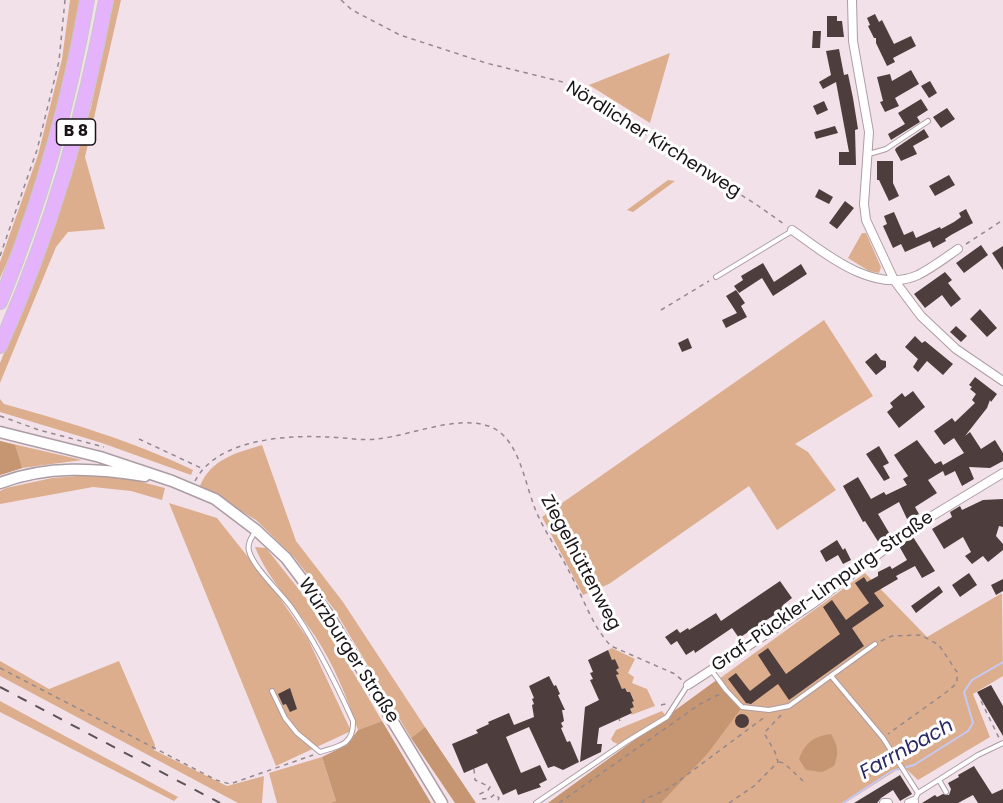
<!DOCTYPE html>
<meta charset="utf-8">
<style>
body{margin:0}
canvas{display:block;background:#f2e1e9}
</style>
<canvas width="1003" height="803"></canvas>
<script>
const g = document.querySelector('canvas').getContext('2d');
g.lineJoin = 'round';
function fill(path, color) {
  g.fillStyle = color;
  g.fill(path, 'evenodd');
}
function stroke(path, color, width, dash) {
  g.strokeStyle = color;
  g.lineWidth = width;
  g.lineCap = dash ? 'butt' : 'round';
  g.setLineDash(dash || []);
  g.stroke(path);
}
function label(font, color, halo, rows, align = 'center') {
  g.font = font + ' Poppins,sans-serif';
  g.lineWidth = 6;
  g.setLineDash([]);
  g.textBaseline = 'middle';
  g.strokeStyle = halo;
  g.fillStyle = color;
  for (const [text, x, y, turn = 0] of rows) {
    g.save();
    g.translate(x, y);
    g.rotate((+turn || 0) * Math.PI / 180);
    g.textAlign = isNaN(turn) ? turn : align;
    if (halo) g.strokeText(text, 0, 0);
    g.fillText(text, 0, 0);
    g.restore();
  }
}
fill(new Path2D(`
 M70 0H80C61 95 41 190 0 278V262L38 155 62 59Z
 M114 0H121L85 157 105 229 68 232 56 247 0 383V363L39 267 71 177 91 107Z
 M670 53 650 123 589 85Z
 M668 180 675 181 633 212 627 210Z
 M862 233H866L881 267 879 273 869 271 848 258Z
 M824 320 873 396 795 444 808 452 836 490 777 530 749 486 609 584 583 595 542 517Z
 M0 399 4 404C71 423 130 440 193 470L191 475 102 443 0 412Z
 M0 441 82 460 22 468 0 475Z
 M262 445 296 541 343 602 425 727 411 738 334 609 294 557 256 520 200 486C211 459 236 453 262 445Z
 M90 475 134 480 165 488 162 500 131 491 93 487 0 504V491L6 488 52 478Z
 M169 503 217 518 275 591 308 639 351 731 276 766Z
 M255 547 266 548 320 616 382 721 358 730C347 697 334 665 315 636 296 607 268 580 255 547Z
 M865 573 927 637 1002 593 1003 676 973 694 990 737 918 780 903 766 845 803H548Z
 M612 648 635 659 628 673 634 677 632 683 647 689 655 706 631 715 632 713 630 709 634 707 632 702 634 700 630 692H627L625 688 622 689 616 675 618 674 616 670 619 668 615 659 612 660 608 650Z
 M0 661 49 689 119 661 155 745 154 750 227 786 264 776 262 803H238L0 676Z
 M0 701 178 797 174 801 0 712Z
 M662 711 665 715 618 744 613 742 611 739 616 730Z
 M322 757 336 801 330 803H277L269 773Z`), '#dcae8d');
fill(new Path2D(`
 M0 441 15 445 22 468 0 475Z
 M718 679 742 707 708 753 661 803H548Z
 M382 721 431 803H330L336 801 322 757 347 745 358 730Z
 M425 727 476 803H455L411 738Z
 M831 734C838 746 839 753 834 766L822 772 806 770 799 759C805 743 814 736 831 734Z`), '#c69571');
stroke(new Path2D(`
 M843 803 892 771 914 765 968 731 973 723 964 692 972 680 1003 662`), '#c5c9f6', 2);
fill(new Path2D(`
 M875 14 879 22 882 20 894 44 911 36 916 46 893 58 895 62 887 66 876 43V38H874L868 26 870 25 867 18Z
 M827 16H837V21H842L844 37H827Z
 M813 31H821L820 48H812Z
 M839 49 844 75 848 74 853 98 858 129 855 130 856 165H839V152H849L836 82 823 89 819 82 831 75 826 51Z
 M911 70 919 84 895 98 899 106 885 112 880 102 883 101 877 77 890 74 892 81Z
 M930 81 937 93 929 98 921 86Z
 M921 99 928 110 917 117 920 122 891 140 888 134 905 124 898 113Z
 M824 101 828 110 817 115 813 106Z
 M947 108 955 119 941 128 933 117Z
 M835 126 838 133 816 139 814 132Z
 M924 129 929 137 913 146 917 154 901 161 895 150 896 148Z
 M877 161H893V183L899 196 889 201 879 180H877Z
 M949 175 955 185 935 196 929 186Z
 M819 189 833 197 829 204 815 197Z
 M845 201 854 208 837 229 829 223Z
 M966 209 973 223 951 235 945 239 946 241 933 248 930 241 905 252 901 244 893 248 883 226 887 224 884 216 894 212 904 235 913 231 916 238 940 227 941 229 954 222 961 217 959 213Z
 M981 245 988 255 964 273 956 263Z
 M1003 246V270L992 253Z
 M763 263 774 282 801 264 807 274 773 296 762 278 739 293 734 286 743 280 741 276Z
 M945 272 952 280 948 283 961 299 951 307 942 295 925 308 914 294Z
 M736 290 745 303 741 306 747 317 726 328 722 320 737 313 726 296Z
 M980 309 997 328 987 337 970 319Z
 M956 326 967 336 961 342 950 332Z
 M915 336 922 343 925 341 953 364 943 375 927 361 918 372 913 367 918 359 905 347Z
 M688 338 692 348 682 352 678 343Z
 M876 353 881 360 886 361V367L876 375 865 362Z
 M975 377 997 394 991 402 990 400 987 408 965 436 970 432 981 449 995 440 1003 453V461L990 468 969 467 974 479 962 486 955 471 945 476 943 471 928 480 937 493 915 507 919 514 907 519 899 502 878 514 891 536 879 543 865 521 863 522 843 486 858 477 871 499 884 492 886 495 907 485 903 479 908 476 894 455 917 440 935 464 941 461 943 465 964 453 954 438 944 445 934 431 952 418 955 422 975 403 972 400 976 394 970 389 972 387 969 385Z
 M913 391 925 407 899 428 887 412 893 407 890 403 902 393 905 397Z
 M879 446 889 463 883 466 890 478 884 481 866 454Z
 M1003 499V527L999 526 996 536 1003 544V550L988 562 983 556 972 564 965 556 971 552 963 537 944 549 932 529 952 517 950 512 960 506 962 510 983 500Z
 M913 537 935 571 922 578 915 566 896 576 898 579 874 593 884 606 852 628 864 646 789 700 778 684 751 704 746 703 728 679 736 673 750 691 771 675 758 655 768 648 786 674 840 634 823 607 832 600 846 620 869 603 855 583 864 577 867 582 878 576V572L890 566 892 569 907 560 899 546Z
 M837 540 843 550 845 548 851 560 843 564 838 555 826 562 820 551Z
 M969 573 977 585 960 597 952 585Z
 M1003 579V591L996 595 991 585Z
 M780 581 792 598 783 605 785 608 739 638 732 628 695 653 694 650 686 655 677 641 671 645 665 637 677 629 680 633 688 628 689 630 716 613 721 621Z
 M939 586 943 592 916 613 911 606Z
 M608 650 612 660 615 659 619 668 616 670 619 674 616 675 622 689 625 688 627 692H630L634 701 632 702 634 707 630 709 632 713 599 728 597 744H602L601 752 580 762 585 707 599 700 590 680 593 679 590 673 593 672 588 660Z
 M549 676 554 686 556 685 560 694 558 695 565 710H562L564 721 561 723 563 727 561 728 567 742 570 741 579 762 563 770 554 766 548 768 529 727 506 737 521 773 540 765 547 780 539 784 541 787 518 795 516 789 503 795 487 763 464 773 452 744 478 733 476 730 489 724 488 722 509 713 514 725 534 717 532 705 534 704 532 699 534 698 529 686Z
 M991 685 1003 706V736L977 692Z
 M290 688 297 709 290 712 286 704 283 705 278 694Z
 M735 721a7 7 0 1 1 14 0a7 7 0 1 1-14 0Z
 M974 766 992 794 1003 789V803H978L973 795 958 803H922L935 795 937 797 943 794 949 795 951 789 948 783 959 777 958 775Z
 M900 775 912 794 900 801 893 790 881 798 877 803H854Z`), '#4d3e3d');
const service = new Path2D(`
 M869 154 886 149 928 121
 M716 277 792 231
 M256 530C252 537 247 543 249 551 253 567 280 592 291 607 316 642 335 681 353 721 354 745 339 746 320 752L297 733 285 718 272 691
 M712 671 726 690 742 707 769 710 789 706 875 644
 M832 677 883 738 918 793
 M939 780 946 792
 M914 801 918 793 978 755 1003 743
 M536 803 626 742 667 717 687 686`);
const minor = new Path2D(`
 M852 0 853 41 869 132 864 204 866 220 894 280 921 316 956 349 1003 381
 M792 230C826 254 874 295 918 275 932 268 945 258 958 249
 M688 685 811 605 914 527 1003 473
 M884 803H888
 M909 803 914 801`);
const tertiary = new Path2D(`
 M0 432 100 457 172 481 215 499 256 530 286 558 328 614 442 803
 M0 483C47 465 96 468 145 476`);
const trunk = new Path2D(`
 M0 302C40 204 69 104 87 0
 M0 346C49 236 84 119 106 0`);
stroke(service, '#ac9ca3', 6);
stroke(minor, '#ac9ca3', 10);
stroke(tertiary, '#ac9ca3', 13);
stroke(trunk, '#c8c7c7', 16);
stroke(new Path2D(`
 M341 0 352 10 400 35 486 63 563 82 757 205 784 224
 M966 244 1003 220
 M0 256 37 150 59 61 65 0
 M661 310 709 281
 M0 416 39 430 104 447
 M139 439 201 468
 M195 481C217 439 285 435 327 437 343 437 360 441 377 439 412 436 476 406 504 436 522 455 526 487 536 511 545 533 560 553 571 575 584 599 592 626 611 646L675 674 683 681
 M881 641 892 636 921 635 939 645 957 672V683L948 691 888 734
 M0 668 216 780 230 784 313 755
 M981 701 999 738
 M661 705 669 703
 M619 719 620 721
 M779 762 784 763 803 781
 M474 769 475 780 490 787 488 790 480 794 483 799 490 798 495 794 499 798 497 803
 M559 803 700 704 720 694
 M642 803 645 799 668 789 766 716
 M729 803 754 786 778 762 775 752 764 733 782 714`), '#94888e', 1.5, [4.5, 4.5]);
stroke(service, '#fff', 4);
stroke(minor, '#fff', 8);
stroke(tertiary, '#fff', 10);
stroke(trunk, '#e4b3fb', 14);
stroke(new Path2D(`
 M0 687 220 803`), '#5c5357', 2, [10, 10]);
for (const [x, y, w] of [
 [76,132,39]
]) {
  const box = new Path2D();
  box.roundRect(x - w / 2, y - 13, w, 26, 4.5);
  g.fillStyle = '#fff';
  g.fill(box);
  stroke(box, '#1a1417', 1.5);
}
label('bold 16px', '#1a1417', null, [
 ["B 8",76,132]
]);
label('18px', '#1a1417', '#fff', [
 ["Nördlicher Kirchenweg",653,140,32],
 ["Ziegelhüttenweg",580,563,62],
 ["Graf-Pückler-Limpurg-Straße",823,592,-35],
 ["Würzburger Straße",348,651,57]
]);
label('italic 20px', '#2b2867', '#fff', [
 ["Farrnbach",907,750,-29]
]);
</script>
